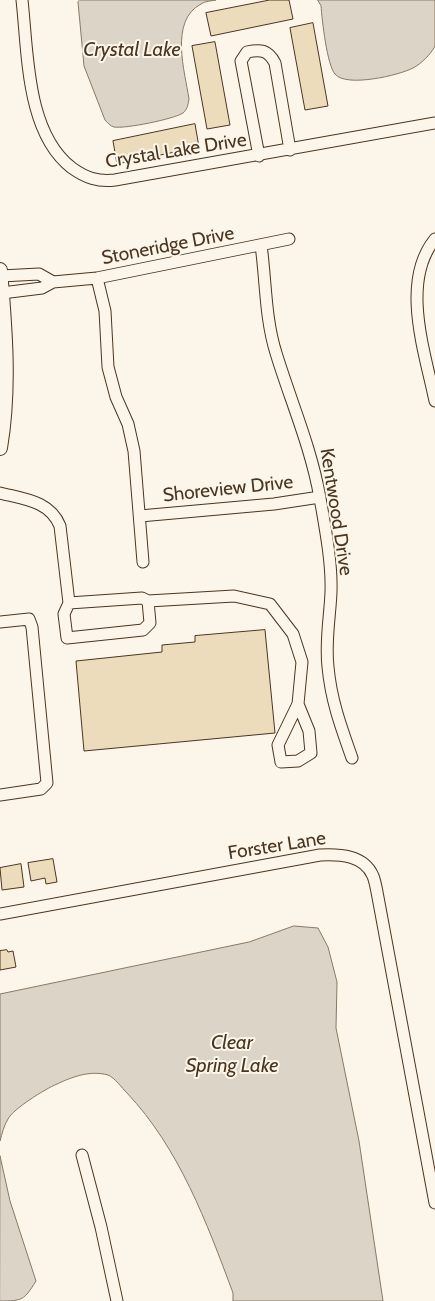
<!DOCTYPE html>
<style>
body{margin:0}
canvas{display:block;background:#fbf6e9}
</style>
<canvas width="435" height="1301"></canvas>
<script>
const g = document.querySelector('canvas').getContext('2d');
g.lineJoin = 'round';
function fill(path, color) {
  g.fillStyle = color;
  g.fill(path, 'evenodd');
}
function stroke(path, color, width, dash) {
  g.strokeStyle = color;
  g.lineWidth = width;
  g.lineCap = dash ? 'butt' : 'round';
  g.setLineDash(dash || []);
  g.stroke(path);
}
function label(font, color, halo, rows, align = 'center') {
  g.font = font + ' Cabin,sans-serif';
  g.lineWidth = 4;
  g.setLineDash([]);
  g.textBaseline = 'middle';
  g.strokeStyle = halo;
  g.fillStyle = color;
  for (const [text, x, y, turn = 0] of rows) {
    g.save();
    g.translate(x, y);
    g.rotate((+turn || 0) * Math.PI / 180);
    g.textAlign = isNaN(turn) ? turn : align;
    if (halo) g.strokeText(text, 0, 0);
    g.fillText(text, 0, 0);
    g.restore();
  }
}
const water = new Path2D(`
 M80 0H216C211 1 205 1 201 4 169 21 185 72 189 99 188 105 187 110 183 113 174 119 125 129 114 127 110 126 108 123 105 120L84 66 78 2Z
 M318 0H435V46C431 54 421 64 413 68 400 75 346 88 335 74 327 65 322 20 321 6Z
 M294 926 318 928 328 947 337 982 336 1028 359 1141 383 1301H233V1293C207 1223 179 1148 127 1093 122 1088 115 1078 108 1075 90 1070 72 1077 57 1084 45 1089 13 1109 8 1119 4 1125 2 1134 0 1141V994L249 942Z
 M0 1156 10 1201 36 1281C24 1300 23 1301 0 1301Z`);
fill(water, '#dcd4c6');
stroke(water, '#887966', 1);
const building = new Path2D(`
 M270 0H289L293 19 211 36 206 13Z
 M313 23 328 106 305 110 290 28Z
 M215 42 230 125 207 129 192 46Z
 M195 124 199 147 117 164 113 141Z
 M265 630 275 733 84 751 76 661 162 652V645L195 642V636Z
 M53 859 57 882 46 884 45 878 31 881 28 863Z
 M21 864 24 887 2 890 0 868Z
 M7 950 8 952 13 951 16 967 0 970V951Z`);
fill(building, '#ecdcbc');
stroke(building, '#4a3520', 1);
const minor = new Path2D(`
 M22 0C28 53 26 133 72 168 86 178 98 182 115 180L435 123
 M259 156 241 61 247 52C261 49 268 50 275 63L290 150
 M435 239C400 282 425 352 435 401
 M261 245C266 281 265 318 276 353 291 402 311 447 320 498 325 527 332 562 331 592 330 617 325 641 328 667 331 700 341 727 352 758
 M1 276 39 274 53 282
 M97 278 105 311 108 367 116 397 128 424 134 451 143 562
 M2 293 42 288 53 282 97 278 289 239
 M0 493C24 499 50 501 60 526L69 603 64 614 67 638 143 630 150 623 148 601 142 598 69 603
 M140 516 274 504 320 497
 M148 601 234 596 270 604 293 634 302 662 298 704 278 745 281 762 298 761 311 753 309 731 298 704
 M0 622 29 619 32 627 47 783 41 789 0 795
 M0 914 320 855C340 854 364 855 373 876 375 881 376 887 377 892L435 1203
 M82 1155 101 1227 117 1301`);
const major = new Path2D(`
 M0 270C5 329 10 389 0 448`);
stroke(minor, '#4a3520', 13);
stroke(major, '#4a3520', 16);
stroke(minor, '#fbf6e9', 11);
stroke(major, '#fbf6e9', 14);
label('19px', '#4a3520', '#fbf6e9', [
 ["Crystal Lake Drive",176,151,-9],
 ["Stoneridge Drive",168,246,-11],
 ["Shoreview Drive",228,489,-6],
 ["Kentwood Drive",336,512,81],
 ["Forster Lane",277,846,-9]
]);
label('italic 20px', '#4a3520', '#fbf6e9', [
 ["Crystal Lake",132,50],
 ["Clear",232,1043],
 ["Spring Lake",232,1066]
]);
</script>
